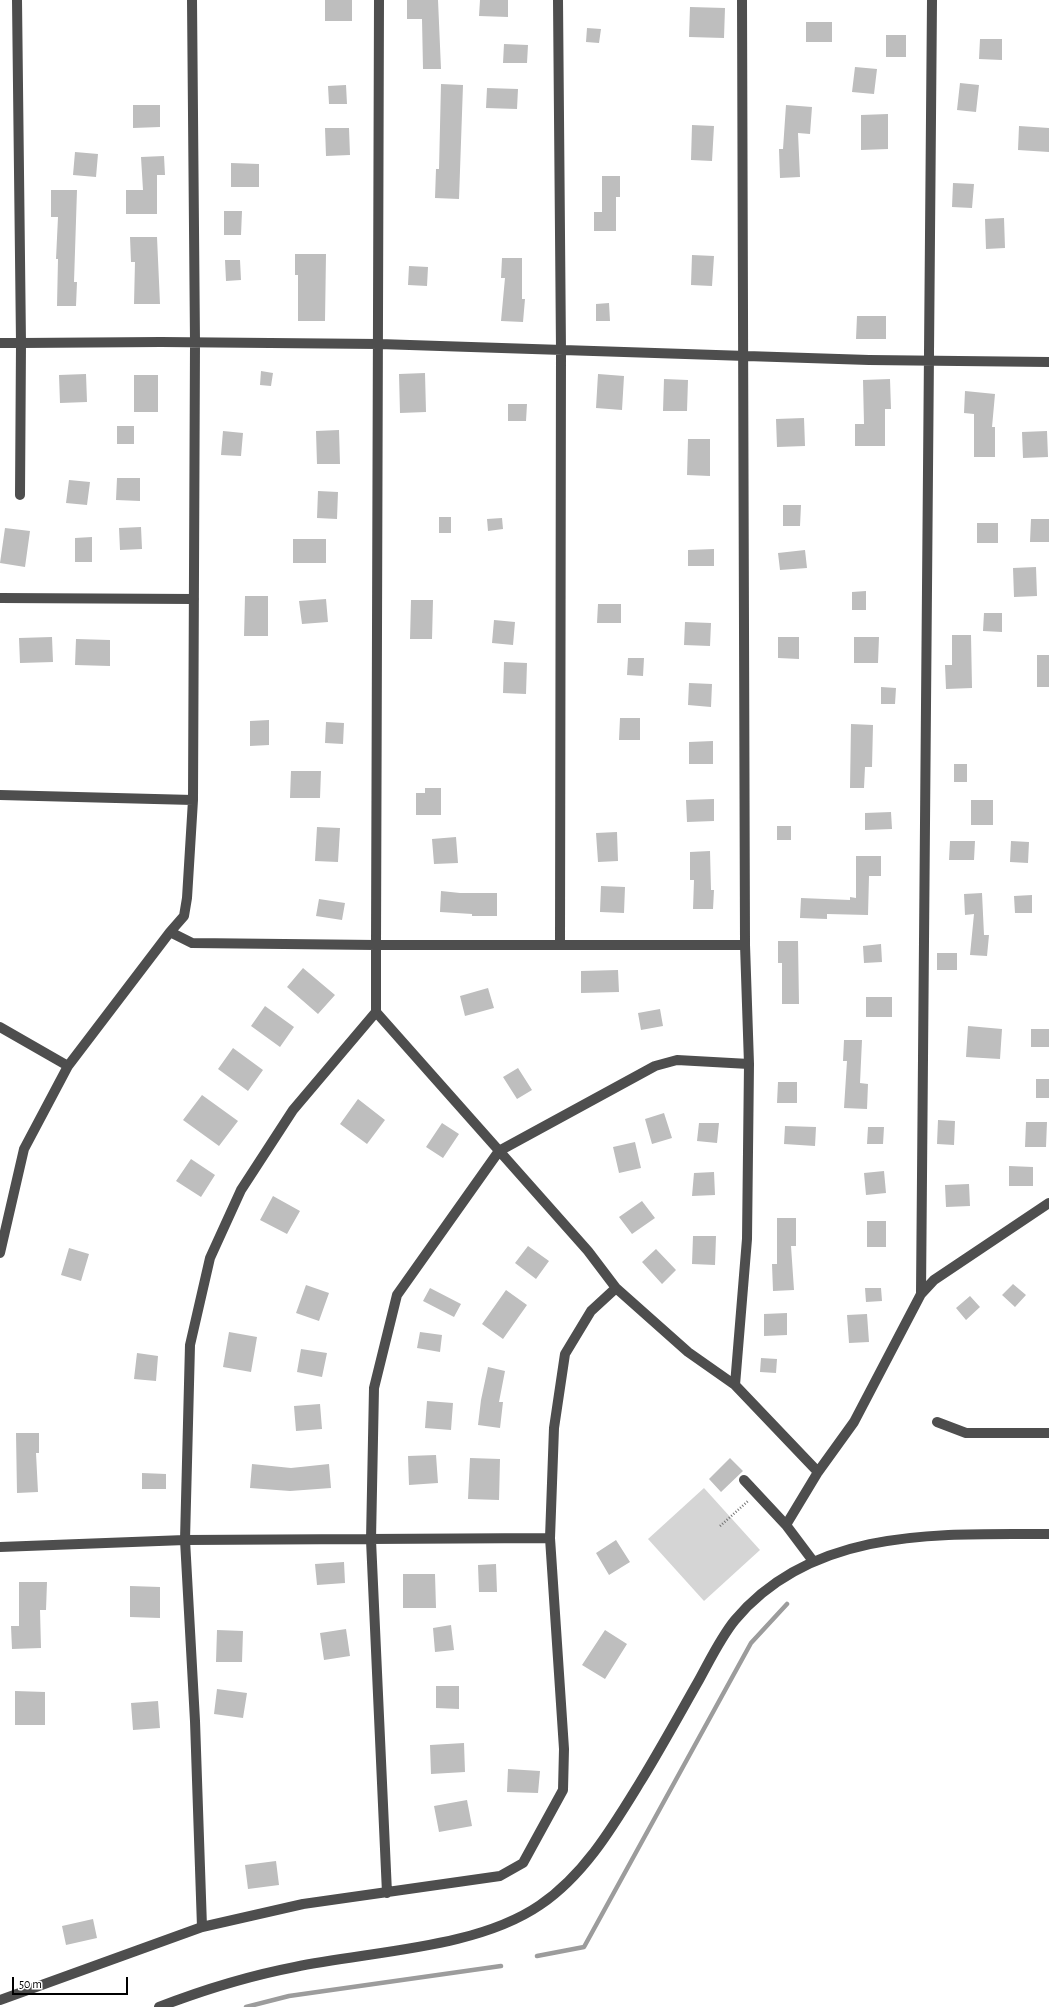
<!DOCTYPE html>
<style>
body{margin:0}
#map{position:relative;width:1049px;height:2007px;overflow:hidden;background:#fff;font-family:"Alegreya Sans",sans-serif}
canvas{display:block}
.scale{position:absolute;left:12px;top:1977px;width:116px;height:18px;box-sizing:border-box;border:2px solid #000;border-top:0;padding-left:5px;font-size:12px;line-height:14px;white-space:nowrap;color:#000;-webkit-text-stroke:3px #fff;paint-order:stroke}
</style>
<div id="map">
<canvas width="1049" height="2007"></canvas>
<div class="scale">50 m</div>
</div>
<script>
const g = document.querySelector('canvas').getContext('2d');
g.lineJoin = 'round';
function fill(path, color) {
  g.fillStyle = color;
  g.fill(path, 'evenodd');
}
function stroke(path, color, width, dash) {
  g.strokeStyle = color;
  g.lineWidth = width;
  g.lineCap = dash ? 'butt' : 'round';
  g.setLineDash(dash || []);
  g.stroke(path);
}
fill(new Path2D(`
 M704 1488 760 1550 704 1601 648 1539Z`), '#d5d5d5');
stroke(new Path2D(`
 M537 1956 584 1947 751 1643 787 1604
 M246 2007 289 1996 501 1966`), '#9c9c9c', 4.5);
fill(new Path2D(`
 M325 0H352V21H325Z
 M407 0H438L441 69H423L422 19H407Z
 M480 0H508V17L479 16Z
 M690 7 725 8 724 38 689 37Z
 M806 22H832V42H806Z
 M587 28 601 29 599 43 586 42Z
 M886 35H906V57H886Z
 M980 39H1002V60L979 59Z
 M504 44 528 45 527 63H503Z
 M855 67 877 69 874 94 852 92Z
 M960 83 979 85 976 112 957 110Z
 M441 84 463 85 459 199 435 198 436 169H439Z
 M346 85 347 104H329L328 86Z
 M487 88 518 89 517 109 486 108Z
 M133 105H160V127L133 128Z
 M786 105 812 107 810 134 798 133 800 177 780 178 779 149H783Z
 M888 114V149L861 150V115Z
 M692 125 714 126 712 161 691 160Z
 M1019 126 1049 128V152L1018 150Z
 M325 128H349L350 155 326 156Z
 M75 152 98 154 96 177 73 175Z
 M164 156 165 175H157V214H126V190H143L141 157Z
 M231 163 259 164V187H231Z
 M602 176H620V197H616V231H594V212H602Z
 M953 183 974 184 972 208 952 207Z
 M51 190H77L74 282H77L76 306H57L58 259H56L58 217H51Z
 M224 211H242L241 235H224Z
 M1004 218 1005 248 986 249 985 219Z
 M130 237H157L160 304H134L135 262H131Z
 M295 254H326L325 321H298V275H295Z
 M692 255 714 256 712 286 691 285Z
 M502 258H522V299H525L523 322 501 321 505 278H501Z
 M225 260H240L241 280 226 281Z
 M409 266 428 267 427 286 408 285Z
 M609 303 610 321H596V304Z
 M857 316H886V339H856Z
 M261 371 273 373 271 386 260 385Z
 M425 373 426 412 400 413 399 374Z
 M86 374 87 402 60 403 59 375Z
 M598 374 624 376 622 410 596 408Z
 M134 375H158V412H134Z
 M664 379 688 380 687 411H663Z
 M890 379 891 409H885V446H855V424H864L863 380Z
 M965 391 995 394 992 427H995V457H974V414L964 413Z
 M508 404H527L526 421H508Z
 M804 418 805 446 777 447 776 419Z
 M117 426H134V444H117Z
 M339 430 340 464H317L316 431Z
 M223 431 243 433 241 456 221 455Z
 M1047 431 1048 457 1023 458 1022 432Z
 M688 439H710V476L687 475Z
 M117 478H140V501L116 500Z
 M69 480 90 482 87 505 66 503Z
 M318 491 338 492 337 519 317 518Z
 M783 505H801L800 526H783Z
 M439 517H451V533H439Z
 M502 518 503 529 488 531 487 519Z
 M1031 519H1049V542H1030Z
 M977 523H998V543H977Z
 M141 527 142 549 120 550 119 528Z
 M5 528 30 531 25 567 0 563Z
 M92 537V562H75V538Z
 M293 539H326V563H293Z
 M714 549V566H688V550Z
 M805 550 807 568 780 570 778 553Z
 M1036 567 1037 596 1014 597 1013 568Z
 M866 591V610H852V592Z
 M245 596H268V636H244Z
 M326 599 328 622 302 624 299 601Z
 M411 600H433L432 639H410Z
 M598 604H621V623H597Z
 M984 613H1002V632L983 631Z
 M494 620 515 622 513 645 492 643Z
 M685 622 711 623 710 646 684 645Z
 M952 635H971L972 688 946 689 945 665H952Z
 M52 637 53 662 20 663 19 638Z
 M778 637H799V659L778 658Z
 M854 637H879L878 663H854Z
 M76 639 110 640V666L75 665Z
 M1037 655H1049V687H1037Z
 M628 658H644L643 676 627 675Z
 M504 662 527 663 526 694 503 693Z
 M689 683 712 684 711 707 688 705Z
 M881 687 896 688 895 704H881Z
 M620 718H640V740H619Z
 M269 720V745L250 746V721Z
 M326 722 344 723 343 744 325 743Z
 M851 724 873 725 872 767H865L864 788H850Z
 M713 741V764H689V742Z
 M954 764H967V782H954Z
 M291 771H321L320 798H290Z
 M425 788H441V815H416V793H425Z
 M714 799V821L687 822 686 800Z
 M971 800H993V825H971Z
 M891 812 892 829 865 830V813Z
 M777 826H791V840H777Z
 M317 827 340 828 338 862 315 861Z
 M617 832 618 861 598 862 596 833Z
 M456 837 458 863 434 864 432 839Z
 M950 841H975L974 860H949Z
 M1011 841 1029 842 1028 863 1010 862Z
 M710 851 711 890H714L713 909H693L694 880H690V852Z
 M856 856H881V876H869L868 915 827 914V919L800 918 801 898 850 900V897L856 898Z
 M601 886 625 887 624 913 600 912Z
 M441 891 460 893H497V916H472V914L440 912Z
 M982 893 984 935H989L987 956 970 955 974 914 965 915 964 894Z
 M1032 895V913H1015L1014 896Z
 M319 899 345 903 342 920 316 916Z
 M778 941H798L799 1004H782V963H778Z
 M881 944 882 962 864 963 863 946Z
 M937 953H957V970H937Z
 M303 968 335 995 318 1014 287 987Z
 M618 970 619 992 581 993V971Z
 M488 988 494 1008 465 1016 460 996Z
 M866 997H892V1017H866Z
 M265 1006 294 1027 280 1047 251 1026Z
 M660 1009 663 1026 641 1030 638 1013Z
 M968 1026 1002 1029 1000 1059 966 1057Z
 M1031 1029H1049V1047H1031Z
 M844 1040H862L860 1083 868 1084 867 1109 844 1108 847 1061H843Z
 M233 1048 263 1070 248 1091 218 1069Z
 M518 1068 532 1090 517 1099 503 1077Z
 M1036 1079H1049V1098H1036Z
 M778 1082H797V1103H777Z
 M202 1095 238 1121 219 1146 183 1120Z
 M358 1099 385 1120 367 1144 340 1124Z
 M664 1113 672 1138 652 1144 645 1119Z
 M938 1120 955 1121 954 1145 937 1144Z
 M1026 1122H1047L1046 1147H1025Z
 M442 1123 459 1134 443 1158 426 1147Z
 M699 1123H719L717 1143 697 1141Z
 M785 1126 816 1127 815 1146 784 1144Z
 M868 1127H884L883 1144H867Z
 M635 1142 641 1168 619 1173 613 1147Z
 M191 1159 215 1175 201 1197 176 1181Z
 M1009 1166 1033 1167V1186H1009Z
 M884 1171 886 1193 866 1195 864 1173Z
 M714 1172 715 1195 692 1196 694 1173Z
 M969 1184 970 1206 946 1207 945 1185Z
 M273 1196 300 1211 287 1234 260 1220Z
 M642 1201 655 1218 632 1234 619 1217Z
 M777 1218H796V1246H791L794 1290 773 1291 772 1264H777Z
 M867 1221H886V1247H867Z
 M693 1236H716L715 1265 692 1264Z
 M528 1246 549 1261 536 1279 515 1263Z
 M69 1248 89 1254 81 1281 61 1275Z
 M656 1249 676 1270 662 1284 642 1262Z
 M1013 1284 1026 1295 1015 1307 1002 1295Z
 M306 1285 329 1293 319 1321 296 1313Z
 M430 1288 461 1304 454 1317 423 1301Z
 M865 1288H881L882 1301 866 1302Z
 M506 1290 527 1305 503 1339 482 1324Z
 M970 1296 980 1307 966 1320 956 1308Z
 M787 1313V1335L764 1336V1314Z
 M867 1314 869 1342 849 1343 847 1315Z
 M229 1332 257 1337 251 1372 223 1367Z
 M420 1332 442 1335 440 1352 417 1348Z
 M301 1349 327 1353 322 1377 297 1372Z
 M137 1353 158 1356 156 1381 134 1379Z
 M761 1358 777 1359 776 1373 760 1372Z
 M488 1367 505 1371 499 1402H503L500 1428 478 1425 481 1400Z
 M427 1401 453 1403 451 1430 425 1428Z
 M320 1404 322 1429 296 1431 294 1406Z
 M16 1433H39V1453H36L38 1492 17 1493Z
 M436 1455 438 1483 409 1485 408 1456Z
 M470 1458 500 1459 499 1500 468 1499Z
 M730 1458 743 1471 721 1492 709 1479Z
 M252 1464 291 1468 329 1464 331 1488 290 1491 250 1488Z
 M142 1473 166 1474V1489H142Z
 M616 1540 630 1562 609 1575 596 1553Z
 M344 1562 345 1583 317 1585 315 1564Z
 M496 1564 497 1592H479L478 1565Z
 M403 1574H435L436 1608H403Z
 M19 1582H47L46 1610H40L41 1648 12 1649 11 1626H19Z
 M130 1586 160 1587V1618L130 1617Z
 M451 1625 454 1650 435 1652 433 1628Z
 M346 1629 350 1656 324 1660 320 1633Z
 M217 1630 243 1631 242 1662H216Z
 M605 1630 627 1644 605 1679 582 1665Z
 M436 1686H459V1709L436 1708Z
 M217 1689 247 1693 243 1718 214 1714Z
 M15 1691 45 1692V1725H15Z
 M158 1701 160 1728 133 1730 131 1703Z
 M464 1743 465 1772 431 1774 430 1745Z
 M508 1769 540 1771 538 1793 507 1792Z
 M467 1800 472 1826 439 1832 434 1806Z
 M276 1861 279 1885 248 1889 245 1865Z
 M93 1919 97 1938 66 1945 62 1926Z`), '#bebebe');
stroke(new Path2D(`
 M720 1526 748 1501`), '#707070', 2.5, [1, 2]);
stroke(new Path2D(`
 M17 0 21 343 161 342 379 344 869 360 1049 362
 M379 0 376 945H745
 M558 0 561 350 560 944
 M742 0 745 945 749 1064 747 1239 735 1385 818 1472
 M0 343H21L20 495
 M0 598 194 599
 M0 795 193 800
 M170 932 192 943 376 945V1012L588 1251 616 1288 688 1352 735 1385
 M0 1027 68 1066
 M0 1253 24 1149 68 1066 170 932 184 916 187 898 193 800 195 342 192 0
 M921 1294 932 0
 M937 1422 966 1433H1049
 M744 1480 786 1525
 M0 1547 185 1540 550 1538
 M813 1561 786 1525 818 1472 854 1422 921 1294 934 1280 1049 1203
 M387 1893 371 1540 374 1388 397 1295 499 1151 655 1066 677 1060 749 1064
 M202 1927 195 1721 185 1540 190 1345 210 1258 241 1190 293 1110 376 1012
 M0 2000 202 1927 303 1904 500 1876 523 1863 563 1790 564 1749 550 1538 554 1428 565 1354 591 1311 616 1288
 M159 2007C203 1990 248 1976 295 1967 371 1951 476 1949 540 1905 584 1875 612 1828 639 1784 660 1750 679 1715 699 1680 710 1660 721 1637 735 1620 813 1527 940 1534 1049 1534`), '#4e4e4e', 10);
</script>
